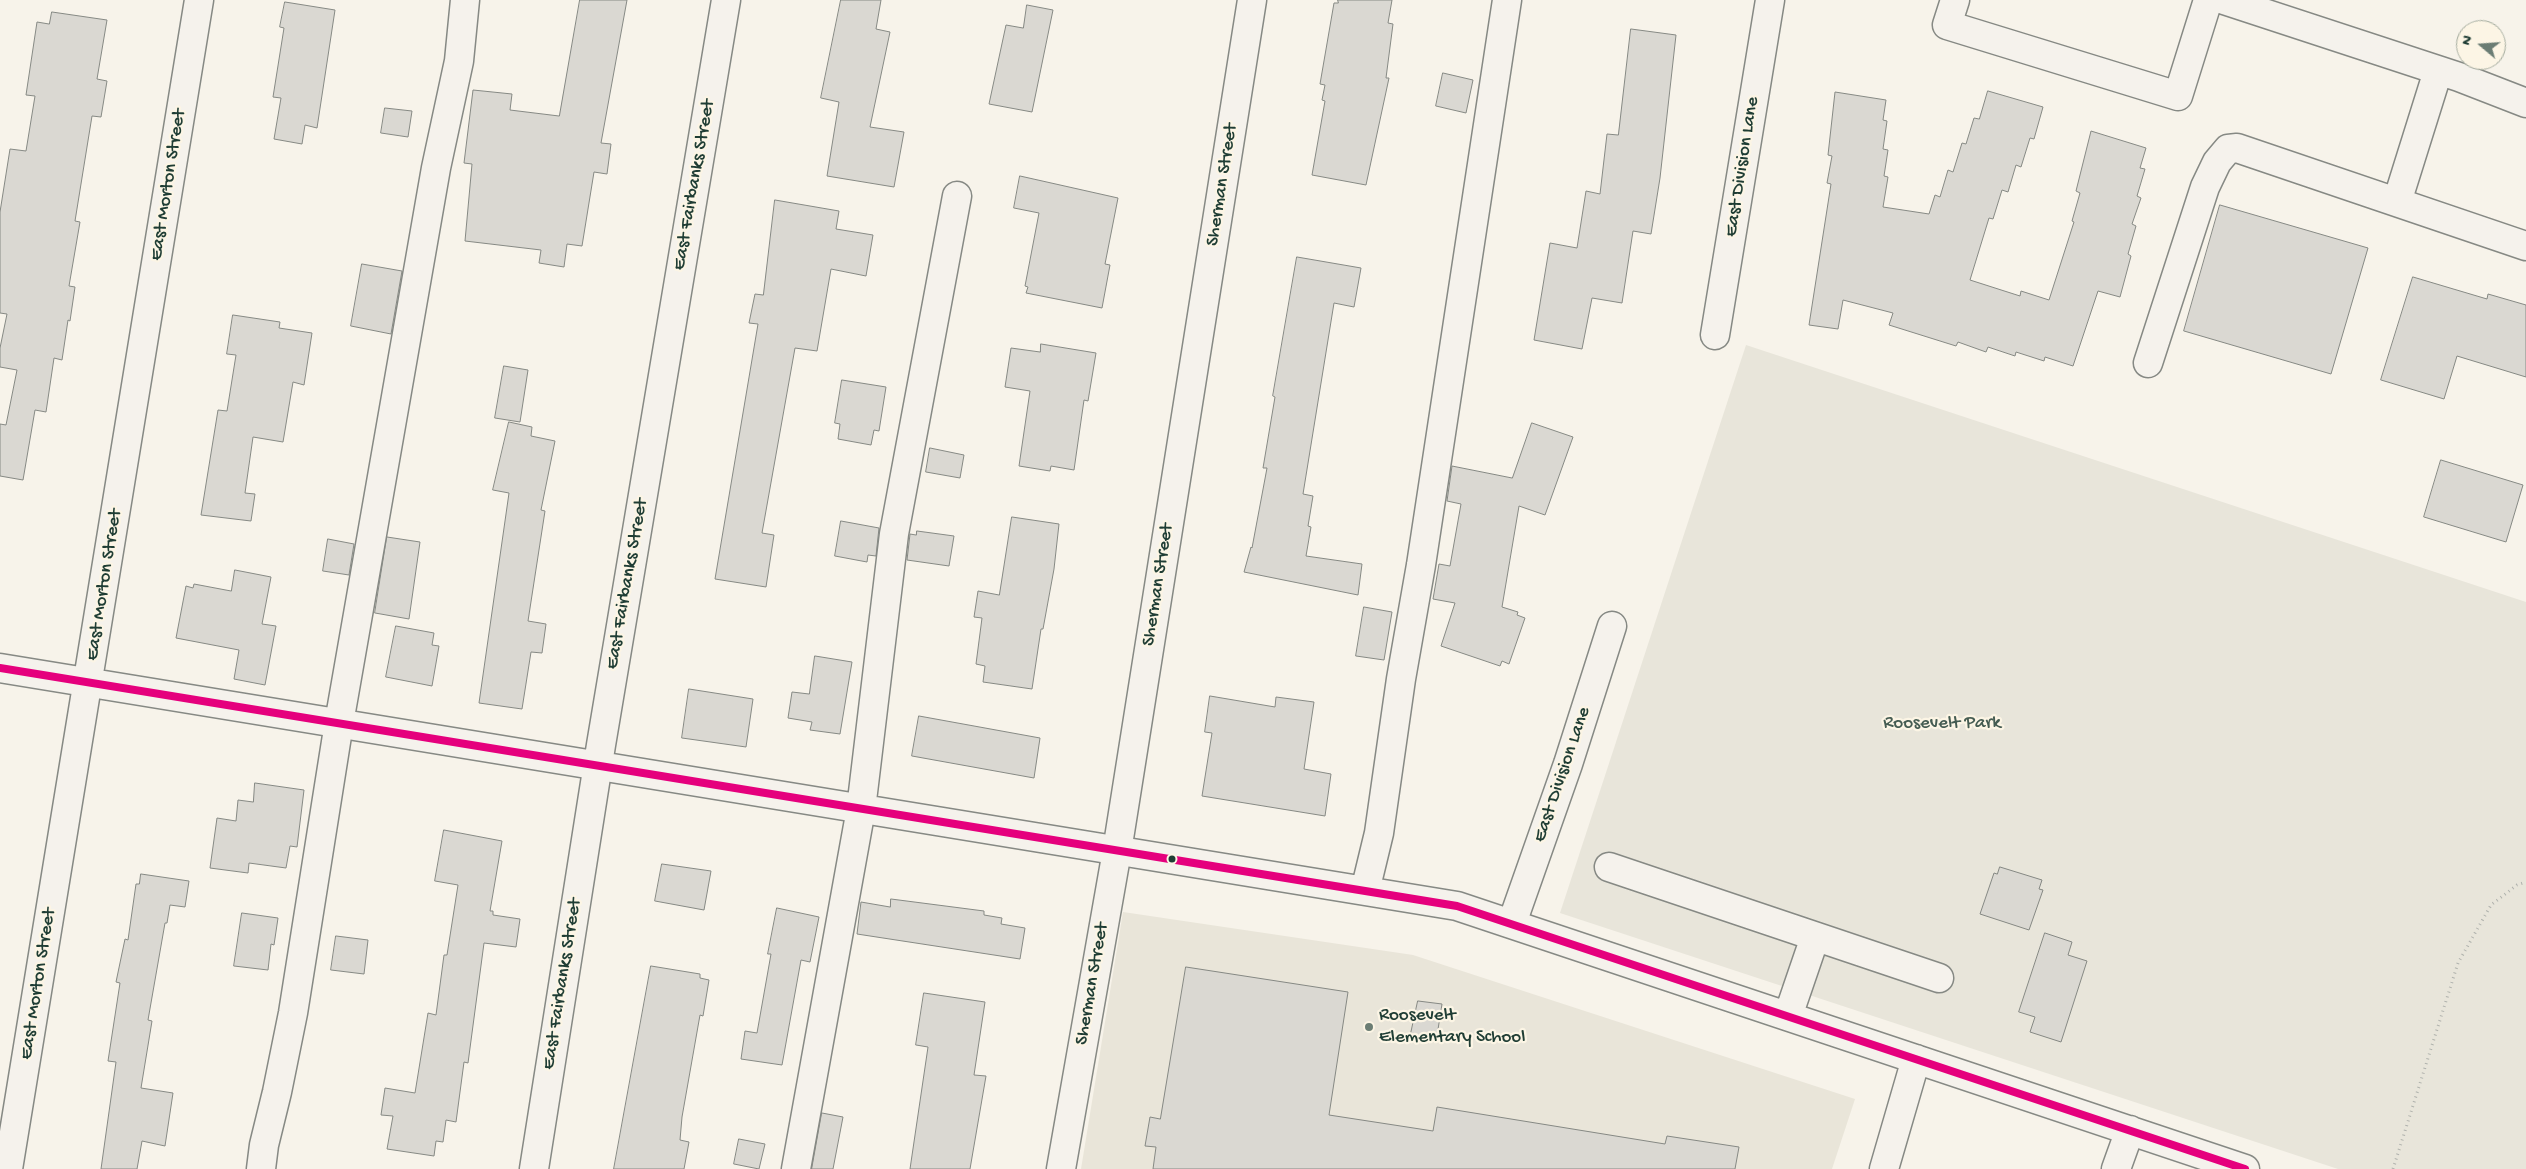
<!DOCTYPE html>
<style>
body{margin:0}
#map{position:relative;width:2526px;height:1169px;overflow:hidden;background:#f7f3ea;font-family:"Gochi Hand",sans-serif}
canvas{display:block}
.north{position:absolute;left:2456px;top:20px;width:50px;height:50px;box-sizing:border-box;background:#fcf5e5;border:1px solid #a4ab9e;border-radius:50%;rotate:288deg;font-size:14px;font-weight:700;line-height:20px;text-align:center;color:#1f3d34}
.north::after{content:'';display:block;margin:auto;width:18px;height:22px;background:#6b7d74;clip-path:polygon(50% 0,100% 100%,50% 72%,0 100%)}
</style>
<div id="map">
<canvas width="2526" height="1169"></canvas>
<div class="north">N</div>
</div>
<script>
const g = document.querySelector('canvas').getContext('2d');
g.lineJoin = 'round';
function fill(path, color) {
  g.fillStyle = color;
  g.fill(path, 'evenodd');
}
function stroke(path, color, width, dash) {
  g.strokeStyle = color;
  g.lineWidth = width;
  g.lineCap = dash ? 'butt' : 'round';
  g.setLineDash(dash || []);
  g.stroke(path);
}
function label(font, color, halo, rows, align = 'center') {
  g.font = font + ' "Gochi Hand",sans-serif';
  g.lineWidth = 4.5;
  g.setLineDash([]);
  g.textBaseline = 'middle';
  g.strokeStyle = halo;
  g.fillStyle = color;
  for (const [text, x, y, turn = 0] of rows) {
    g.save();
    g.translate(x, y);
    g.rotate((+turn || 0) * Math.PI / 180);
    g.textAlign = isNaN(turn) ? turn : align;
    if (halo) g.strokeText(text, 0, 0);
    g.fillText(text, 0, 0);
    g.restore();
  }
}
fill(new Path2D(`
 M1123 912 1413 955 1855 1099 1832 1169H1081Z`), '#e9e5d9');
fill(new Path2D(`
 M1746 345 2526 602V1169H2338L1560 913Z`), '#e8e5da');
const building = new Path2D(`
 M580 0H627L601 143 611 144 607 174 594 172 582 246 567 244 564 267 539 263 541 250 465 241 472 164 464 163 473 90 512 94 510 110 559 116Z
 M841 0H881L876 29 890 32 870 127 904 132 894 187 827 176 839 102 821 98Z
 M1338 0H1392L1388 23 1393 24 1386 78H1389L1366 185 1312 175 1325 101 1322 100 1325 85 1320 84 1334 3H1338Z
 M285 2 335 10 317 128 305 125 302 144 274 139 281 98 273 97 284 28 280 27Z
 M1027 5 1053 10 1032 112 989 104 1006 25 1023 28Z
 M52 12 107 20 97 79 107 81 101 117 92 116 75 221 80 222 69 286 75 287 70 321 68 320 62 360 54 358 46 412 35 410 23 480 0 476V424L6 425 17 370 0 367V348L7 314 0 313V212L10 149 26 151 35 96 26 95 37 22 49 24Z
 M1631 29 1676 35 1660 178 1651 234 1633 231 1622 303 1592 298 1582 349 1534 340 1550 243 1577 248 1586 191 1600 194 1607 134 1618 135Z
 M1443 73 1473 80 1466 113 1436 106Z
 M1988 91 2043 107 2034 139 2030 138 2021 167 2016 165 2008 192 2002 190 1993 219 1989 218 1970 280 2020 296 2021 291 2049 300 2074 222 2072 221 2080 193 2076 191 2091 131 2146 148 2140 168 2145 169 2137 196 2141 198 2132 224 2136 226 2128 254 2131 256 2120 297 2098 291 2073 366 2045 357 2044 361 2016 352 2015 356 1988 347 1986 352 1958 342 1956 346 1889 325 1893 313 1843 300 1838 329 1809 325 1831 184 1827 183 1832 156 1828 155 1835 92 1886 100 1883 120 1887 121 1883 149 1888 150 1884 176 1888 177 1883 207 1929 214 1935 195 1940 197 1948 170 1953 172 1962 143 1966 144 1974 118 1979 119Z
 M385 108 412 111 408 137 381 133Z
 M1020 176 1118 198 1105 264 1110 265 1102 308 1026 293 1028 287 1025 286 1039 213 1014 208Z
 M775 200 839 211 836 229 873 235 866 276 831 269 817 351 795 348 762 533 774 535 766 587 715 579 758 324 749 323 755 294 763 295Z
 M2220 205 2368 248 2331 374 2184 331Z
 M1297 257 1361 268 1354 307 1334 303 1303 494 1313 496 1308 526 1311 527 1306 556 1362 564 1358 595 1244 572 1251 547 1252 548 1267 468H1263L1275 397 1273 396Z
 M362 264 402 271 391 334 351 326Z
 M2413 277 2487 299 2488 294 2526 305V377L2457 356 2444 399 2381 380Z
 M233 315 280 322 279 328 312 333 304 385 293 382 283 442 253 437 245 493 255 494 251 521 201 515 218 410 227 411 236 355 227 354Z
 M1041 344 1096 353 1088 401 1084 400 1074 470 1051 466 1050 471 1019 466 1030 391 1005 387 1011 348 1040 352Z
 M504 366 528 370 520 422 495 418Z
 M842 380 886 387 879 431 874 430 871 445 838 439 840 424 835 423Z
 M509 422 532 427 531 436 555 441 541 510 545 511 528 621 546 624 542 653 531 652 522 709 479 703 509 493 493 490Z
 M1532 423 1573 437 1545 515 1519 506 1502 607 1518 612 1517 615 1525 618 1509 664 1502 661 1500 666 1441 646 1455 603 1433 599 1439 564 1450 566 1461 504 1447 501 1452 466 1512 478Z
 M930 448 964 455 960 478 926 472Z
 M2441 460 2523 485 2506 542 2424 517Z
 M1012 517 1059 524 1054 569 1043 629H1041L1032 689 983 682 985 666 976 664 982 618 974 617 978 591 999 595Z
 M841 521 879 528 876 556 868 555 867 562 835 556Z
 M917 531 954 536 949 566 907 560 910 534 916 535Z
 M387 537 420 542 409 619 375 613Z
 M328 539 354 544 349 575 323 571Z
 M235 570 271 577 262 624 276 626 265 685 234 679 239 650 176 638 186 586 193 588 194 584 231 591Z
 M1364 607 1392 612 1384 660 1356 656Z
 M396 626 434 633 432 645 439 646 432 686 386 677Z
 M815 656 852 662 840 734 810 730 812 722 788 718 792 692 809 694Z
 M689 689 753 699 746 747 682 738Z
 M1210 696 1275 707 1276 697 1314 702 1304 769 1331 774 1325 816 1202 796 1212 733 1205 732Z
 M919 716 1040 738 1034 778 912 756Z
 M255 783 304 790 297 847 290 846 286 868 249 863 248 873 210 868 217 818 236 821 238 800 253 802Z
 M444 830 502 841 490 911H493V915L520 919 516 947 484 943 468 1063 464 1062 456 1122 446 1120 443 1142 436 1141 434 1156 387 1149 393 1116 381 1115 385 1088 415 1093 428 1013 436 1015 444 955H447L458 885 435 881Z
 M662 864 711 871 704 910 655 901Z
 M2000 867 2042 880 2039 889 2043 890 2029 930 1980 914 1994 873 1997 874Z
 M141 874 189 881 185 907 170 905 167 923H165L148 1020 152 1021 141 1088 173 1093 165 1146 142 1141 137 1169H101L116 1062 108 1061 120 983 116 982 125 939 128 940 136 884H139Z
 M891 899 984 911V915L1002 918 1001 924 1025 928 1020 959 857 934 861 902 890 907Z
 M777 908 819 917 810 962 801 960 782 1065 741 1059 745 1031 757 1033 771 954H768Z
 M242 913 278 918 274 945 271 944 268 970 234 966Z
 M2045 933 2072 942 2068 955 2087 961 2061 1042 2030 1032 2035 1017 2019 1012Z
 M336 936 368 940 364 974 331 970Z
 M651 966 700 974V978L709 980 703 1016 700 1015 682 1117 680 1140 689 1142 684 1169H614Z
 M1186 967 1348 992 1329 1115 1433 1131 1437 1107 1665 1144 1667 1136 1739 1147 1735 1169H1153L1156 1147 1145 1146 1150 1117 1160 1119Z
 M924 993 985 1002 974 1075 986 1076 970 1169H910L928 1047 916 1045Z
 M1418 1001 1442 1004 1436 1042 1410 1038Z
 M822 1113 843 1117 833 1169H812Z
 M739 1139 765 1144 759 1169 734 1164Z`);
fill(building, '#dad8d2');
stroke(building, '#868984', 1);
const minor = new Path2D(`
 M1955 0 1947 25 2178 96 2208 0
 M2224 0 2459 77 2526 103
 M2397 202 2438 71
 M1715 335 1770 0
 M2148 363 2205 187 2217 162 2228 149 2237 148 2526 246
 M0 668 1457 906 2245 1169
 M1609 867 1939 978
 M1365 891 1379 833 1401 679 1421 565 1507 0
 M1512 923 1568 764 1612 626
 M1788 1016 1815 937
 M8 1169 199 0
 M261 1169 264 1145 277 1092 293 1013 339 723 436 168 459 61 465 0
 M534 1169 601 745 726 0
 M796 1169 861 809 894 534 957 196
 M1061 1169 1117 851 1252 0
 M1884 1169 1916 1059
 M2116 1169 2130 1130`);
stroke(minor, '#868984', 31);
stroke(new Path2D(`
 M2393 1169 2458 963 2491 905 2517 885 2526 882`), '#b0b2ad', 3, [1, 4]);
stroke(minor, '#f5f2ec', 28);
stroke(new Path2D(`
 M0 668 1457 906 2245 1169`), '#e5007d', 8);
for (const [x, y, r, color] of [
 [1172,859,4.5,"#1f3d34"],
 [1369,1027,5,"#6b7d74"]
]) {
  const dot = new Path2D();
  dot.arc(x, y, r, 0, 2 * Math.PI);
  g.fillStyle = color;
  g.fill(dot);
  stroke(dot, '#fcf5e5', 2);
}
label('19px', '#1f3d34', '#fcf5e5', [
 ["East Division Lane",1743,167,-81],
 ["East Morton Street",169,185,-81],
 ["East Fairbanks Street",695,185,-80],
 ["Sherman Street",1223,185,-81],
 ["East Fairbanks Street",628,584,-80],
 ["East Morton Street",105,585,-81],
 ["Sherman Street",1159,585,-81],
 ["East Division Lane",1563,775,-71],
 ["East Morton Street",39,984,-81],
 ["East Fairbanks Street",563,984,-81],
 ["Sherman Street",1093,984,-80]
]);
label('19px', '#455c52', '#fcf5e5', [
 ["Roosevelt Park",1942,724]
]);
label('19px', '#1f3d34', '#fcf5e5', [
 ["Roosevelt",1379,1016],
 ["Elementary School",1379,1038]
], 'left');
</script>
